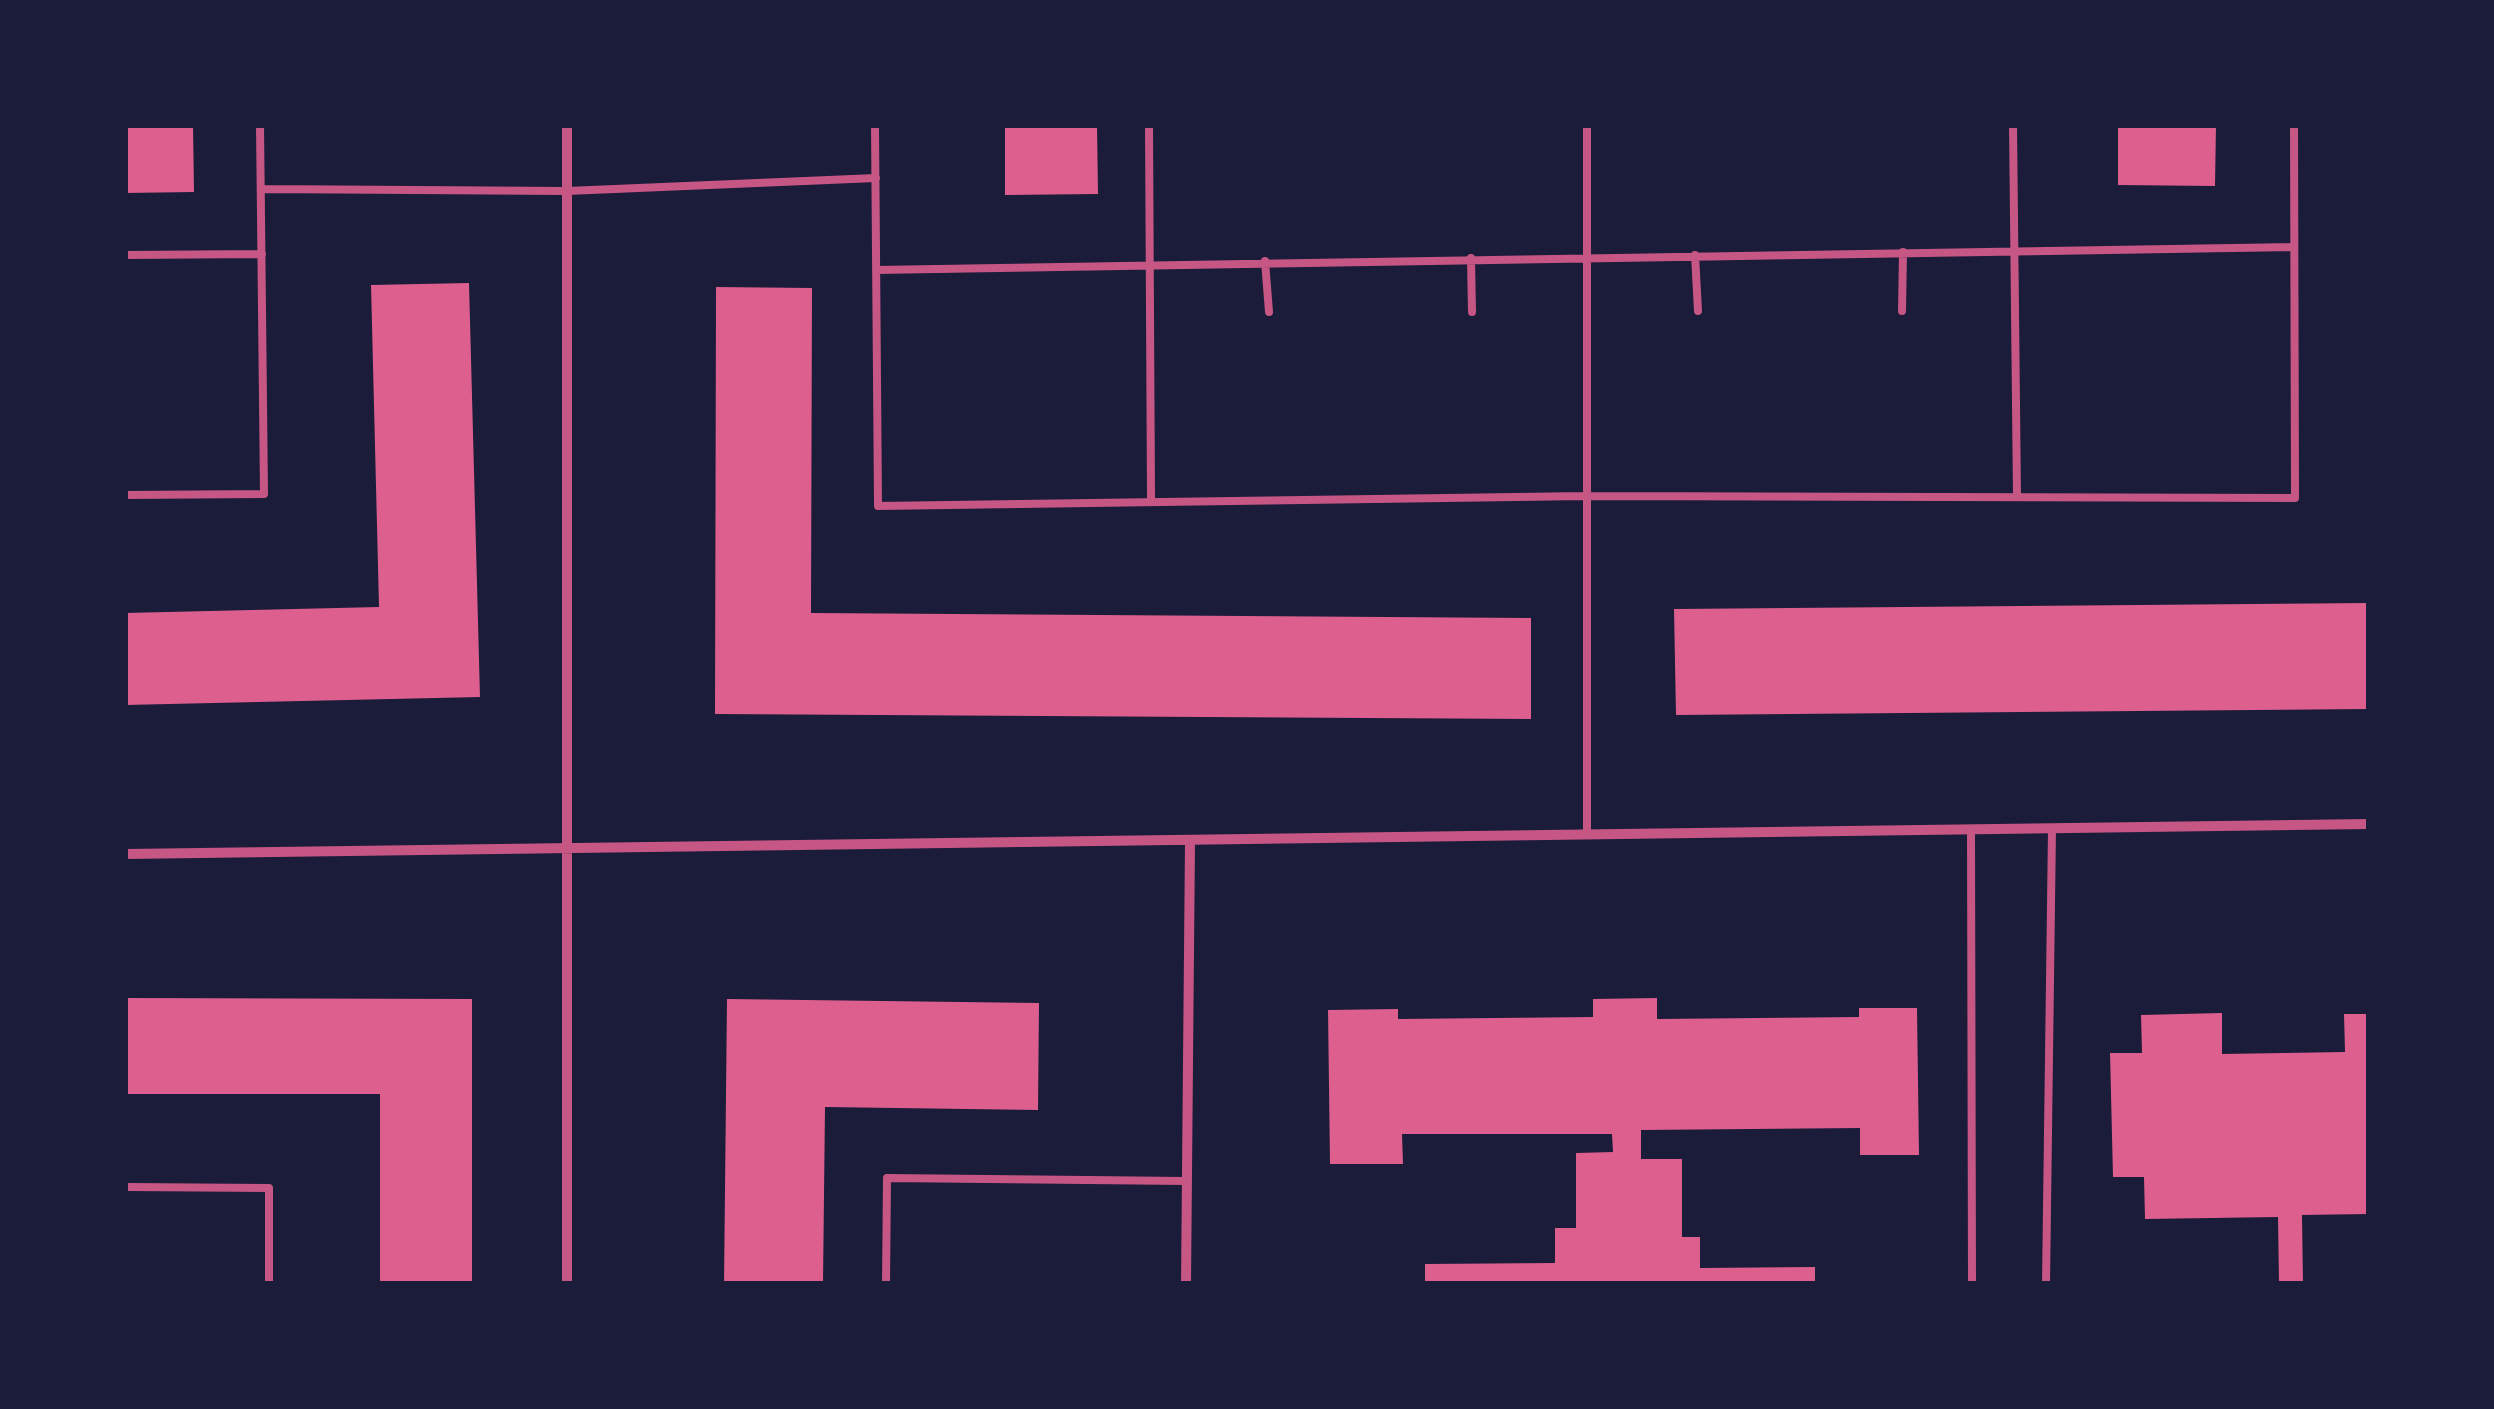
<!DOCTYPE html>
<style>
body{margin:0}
#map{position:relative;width:2494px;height:1409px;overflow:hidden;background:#1b1b3a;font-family:Manrope,sans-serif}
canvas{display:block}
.frame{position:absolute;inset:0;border:128px solid #1b1b3a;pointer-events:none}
</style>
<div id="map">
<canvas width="2494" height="1409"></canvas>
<div class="frame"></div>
</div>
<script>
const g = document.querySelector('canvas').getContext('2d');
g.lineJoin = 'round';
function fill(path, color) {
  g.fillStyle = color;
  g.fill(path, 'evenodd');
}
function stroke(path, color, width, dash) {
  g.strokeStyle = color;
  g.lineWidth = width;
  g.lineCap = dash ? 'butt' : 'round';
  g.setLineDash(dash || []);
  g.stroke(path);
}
fill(new Path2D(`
 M125 125H193L194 192 125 193Z
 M1005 125H1097L1098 194 1005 195Z
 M2118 125H2216L2215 186 2118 185Z
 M469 283 480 697 125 705V613L379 607 371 285Z
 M716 287 812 288 811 613 1531 618V719L715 714Z
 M2369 603V709L1676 715 1674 609Z
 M125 998 472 999V1284H380V1094H125Z
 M1657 998V1019L1859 1017V1008H1917L1919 1155H1860V1128L1641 1130V1159H1682V1237H1700V1268L1815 1267V1284H1425V1264L1555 1263V1228H1576V1153L1613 1152 1612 1134H1402L1403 1164H1330L1328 1010 1398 1009V1019L1593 1017V999Z
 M727 999 1039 1003 1038 1110 825 1107 823 1284H724Z
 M2222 1013V1054L2345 1052 2344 1014H2369V1214L2302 1215 2303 1284H2279L2278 1217 2145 1219 2144 1177H2113L2110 1053H2142L2141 1015Z`), '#dd5f8e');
stroke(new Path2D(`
 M875 125 878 506 1587 496 2295 498 2294 125
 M1149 125 1151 500
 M1587 125V835
 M2013 125 2017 497
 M261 189 567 191 876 178
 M125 255 262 254
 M1695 255 1698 311
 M1471 258 1472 312
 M1265 261 1269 312
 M876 270 2294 247
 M1902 311 1903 252
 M125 495 264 494 260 125
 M1971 830 1972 1284
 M125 1187 269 1188V1284
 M886 1284 887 1178 1187 1181
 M2046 1284 2052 829`), '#c65784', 8);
stroke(new Path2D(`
 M125 854 2369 824
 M567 1284V125
 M1186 1284 1190 841`), '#c65784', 10);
</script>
